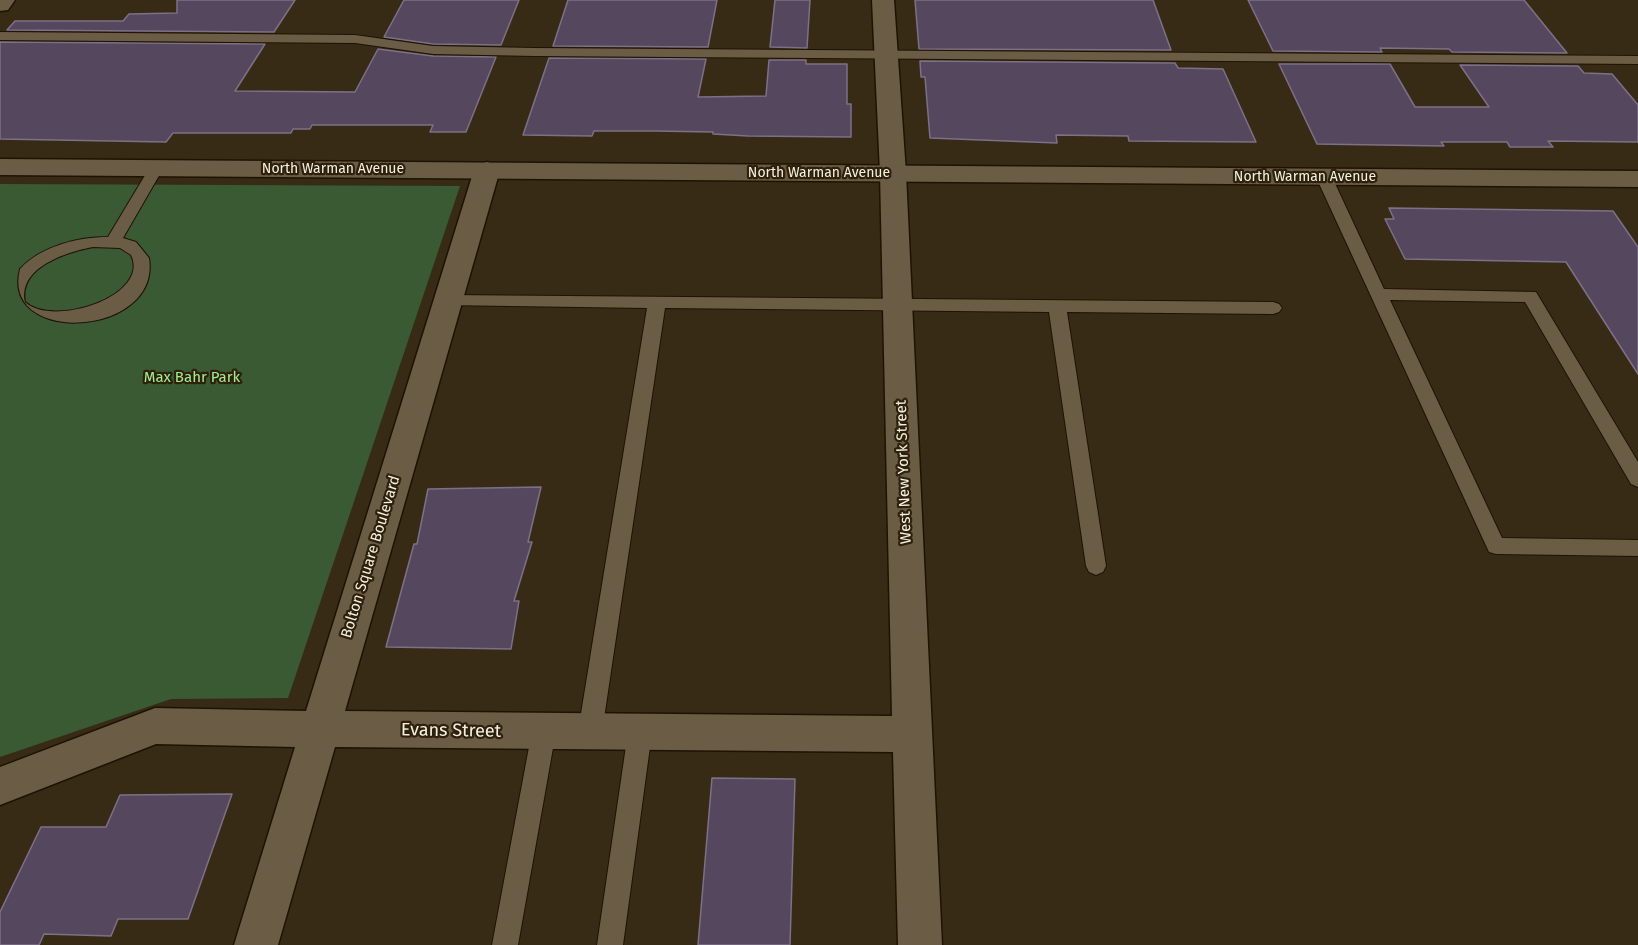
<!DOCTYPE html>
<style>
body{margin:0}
canvas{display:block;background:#372b15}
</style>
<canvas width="1638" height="945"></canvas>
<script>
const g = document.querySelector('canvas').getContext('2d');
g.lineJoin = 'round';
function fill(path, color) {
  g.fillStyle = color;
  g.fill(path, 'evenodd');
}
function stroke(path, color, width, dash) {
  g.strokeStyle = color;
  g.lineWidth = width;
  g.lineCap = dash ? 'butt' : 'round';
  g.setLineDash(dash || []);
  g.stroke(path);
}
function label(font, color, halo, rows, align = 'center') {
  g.font = font + ' "Fira Sans",sans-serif';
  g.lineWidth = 4.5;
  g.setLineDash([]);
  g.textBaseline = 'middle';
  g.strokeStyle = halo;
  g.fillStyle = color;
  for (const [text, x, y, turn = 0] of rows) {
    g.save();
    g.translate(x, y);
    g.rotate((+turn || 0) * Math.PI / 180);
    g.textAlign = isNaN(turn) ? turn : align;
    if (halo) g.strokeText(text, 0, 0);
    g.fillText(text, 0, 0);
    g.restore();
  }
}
fill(new Path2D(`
 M0 184 460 186 288 698 171 699 0 757Z`), '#3a5a33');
const building = new Path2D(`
 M177 0H295L274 32 7 30 15 21H123L129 14 177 13Z
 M404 0H519L501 45 433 44 384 37Z
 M568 0H717L708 47 553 46Z
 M775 0H810L807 48 770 47Z
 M915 0H1153L1171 50 919 49Z
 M1248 0H1524L1567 53 1452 52 1449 49 1380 48 1382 52 1273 51Z
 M0 42 265 44 235 91 355 92 378 49 433 56 496 57 466 132H430L433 125H312L310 129H293L291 133H173L166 142 0 139Z
 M549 58 706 59 698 97 766 96 769 60H806V64H847V104H851V137L748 136 713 134V132L655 131H594L592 136 523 135Z
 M920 61 1175 63 1178 68 1223 69 1256 142 1129 141 1128 136 1056 135 1057 143 930 138 925 77H921Z
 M1279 64H1390L1415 107H1489L1460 65 1578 66 1584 73 1612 74 1638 105V142L1548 141 1553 147H1510L1507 142H1441L1444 146 1317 144Z
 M1389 208 1613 211 1638 247V374L1566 262 1405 259 1385 219H1394Z
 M541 487 528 542H532L514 601H519L511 649 386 647 414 544H417L428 489Z
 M712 778 795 779 790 945H698Z
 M232 794 188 919H118L111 936 44 934 39 945H0V912L41 827H106L120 795Z`);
fill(building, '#55485e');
stroke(building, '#7d7087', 1.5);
const lane = new Path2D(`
 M0 32 355 35 433 46 535 48 1638 56V64L535 56 433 54 355 43 0 40Z
 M157 163 164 167 123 238 136 242 149 258C162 337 0 347 20 269 41 246 78 237 108 237L150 167ZM93 247 120 248 131 255C151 296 53 328 25 302 18 267 67 252 93 247Z
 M1324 172 1332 177 1384 289 1536 292 1638 462V487L1631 484 1525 302 1390 300 1502 538 1638 540V556L1496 554 1489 552 1316 177Z
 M448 295 1273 302 1279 304 1282 308 1279 312 1273 314 1067 312 1106 566 1103 572 1096 575 1089 572 1086 566 1049 312 665 308 602 732 598 740 590 743 582 740 578 732 647 308 442 305 440 301 442 297Z
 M544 720 552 723 556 731 518 945H492L532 731 536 723Z
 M640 721 648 724 652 732 623 945H597L628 732 632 724Z`);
const street = new Path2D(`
 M0 0H15L8 10 0 11Z
 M872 0H894L906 173 942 945H898L893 752 335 747 278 945H234L295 747 156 744 0 805V767L155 708 306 711 474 170 478 165 487 162 496 165 500 170 345 711 892 716 880 173Z`);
const secondary = new Path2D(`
 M0 159 1638 171V187L0 175Z`);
stroke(lane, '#1e1301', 2);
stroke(street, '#1e1301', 3);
stroke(secondary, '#1e1301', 3);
fill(lane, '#6a5c45');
fill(street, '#6a5c45');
fill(secondary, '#6a5c45');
label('14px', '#f7efe2', '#2d210b', [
 ["North Warman Avenue",333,169],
 ["North Warman Avenue",819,173],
 ["North Warman Avenue",1305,177]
]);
label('15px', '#a1ed90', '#2d210b', [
 ["Max Bahr Park",192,378]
]);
label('15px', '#f7efe2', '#2d210b', [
 ["West New York Street",904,472,-92],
 ["Bolton Square Boulevard",371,557,-73]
]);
label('18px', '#f7efe2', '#2d210b', [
 ["Evans Street",451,731,1]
]);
</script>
